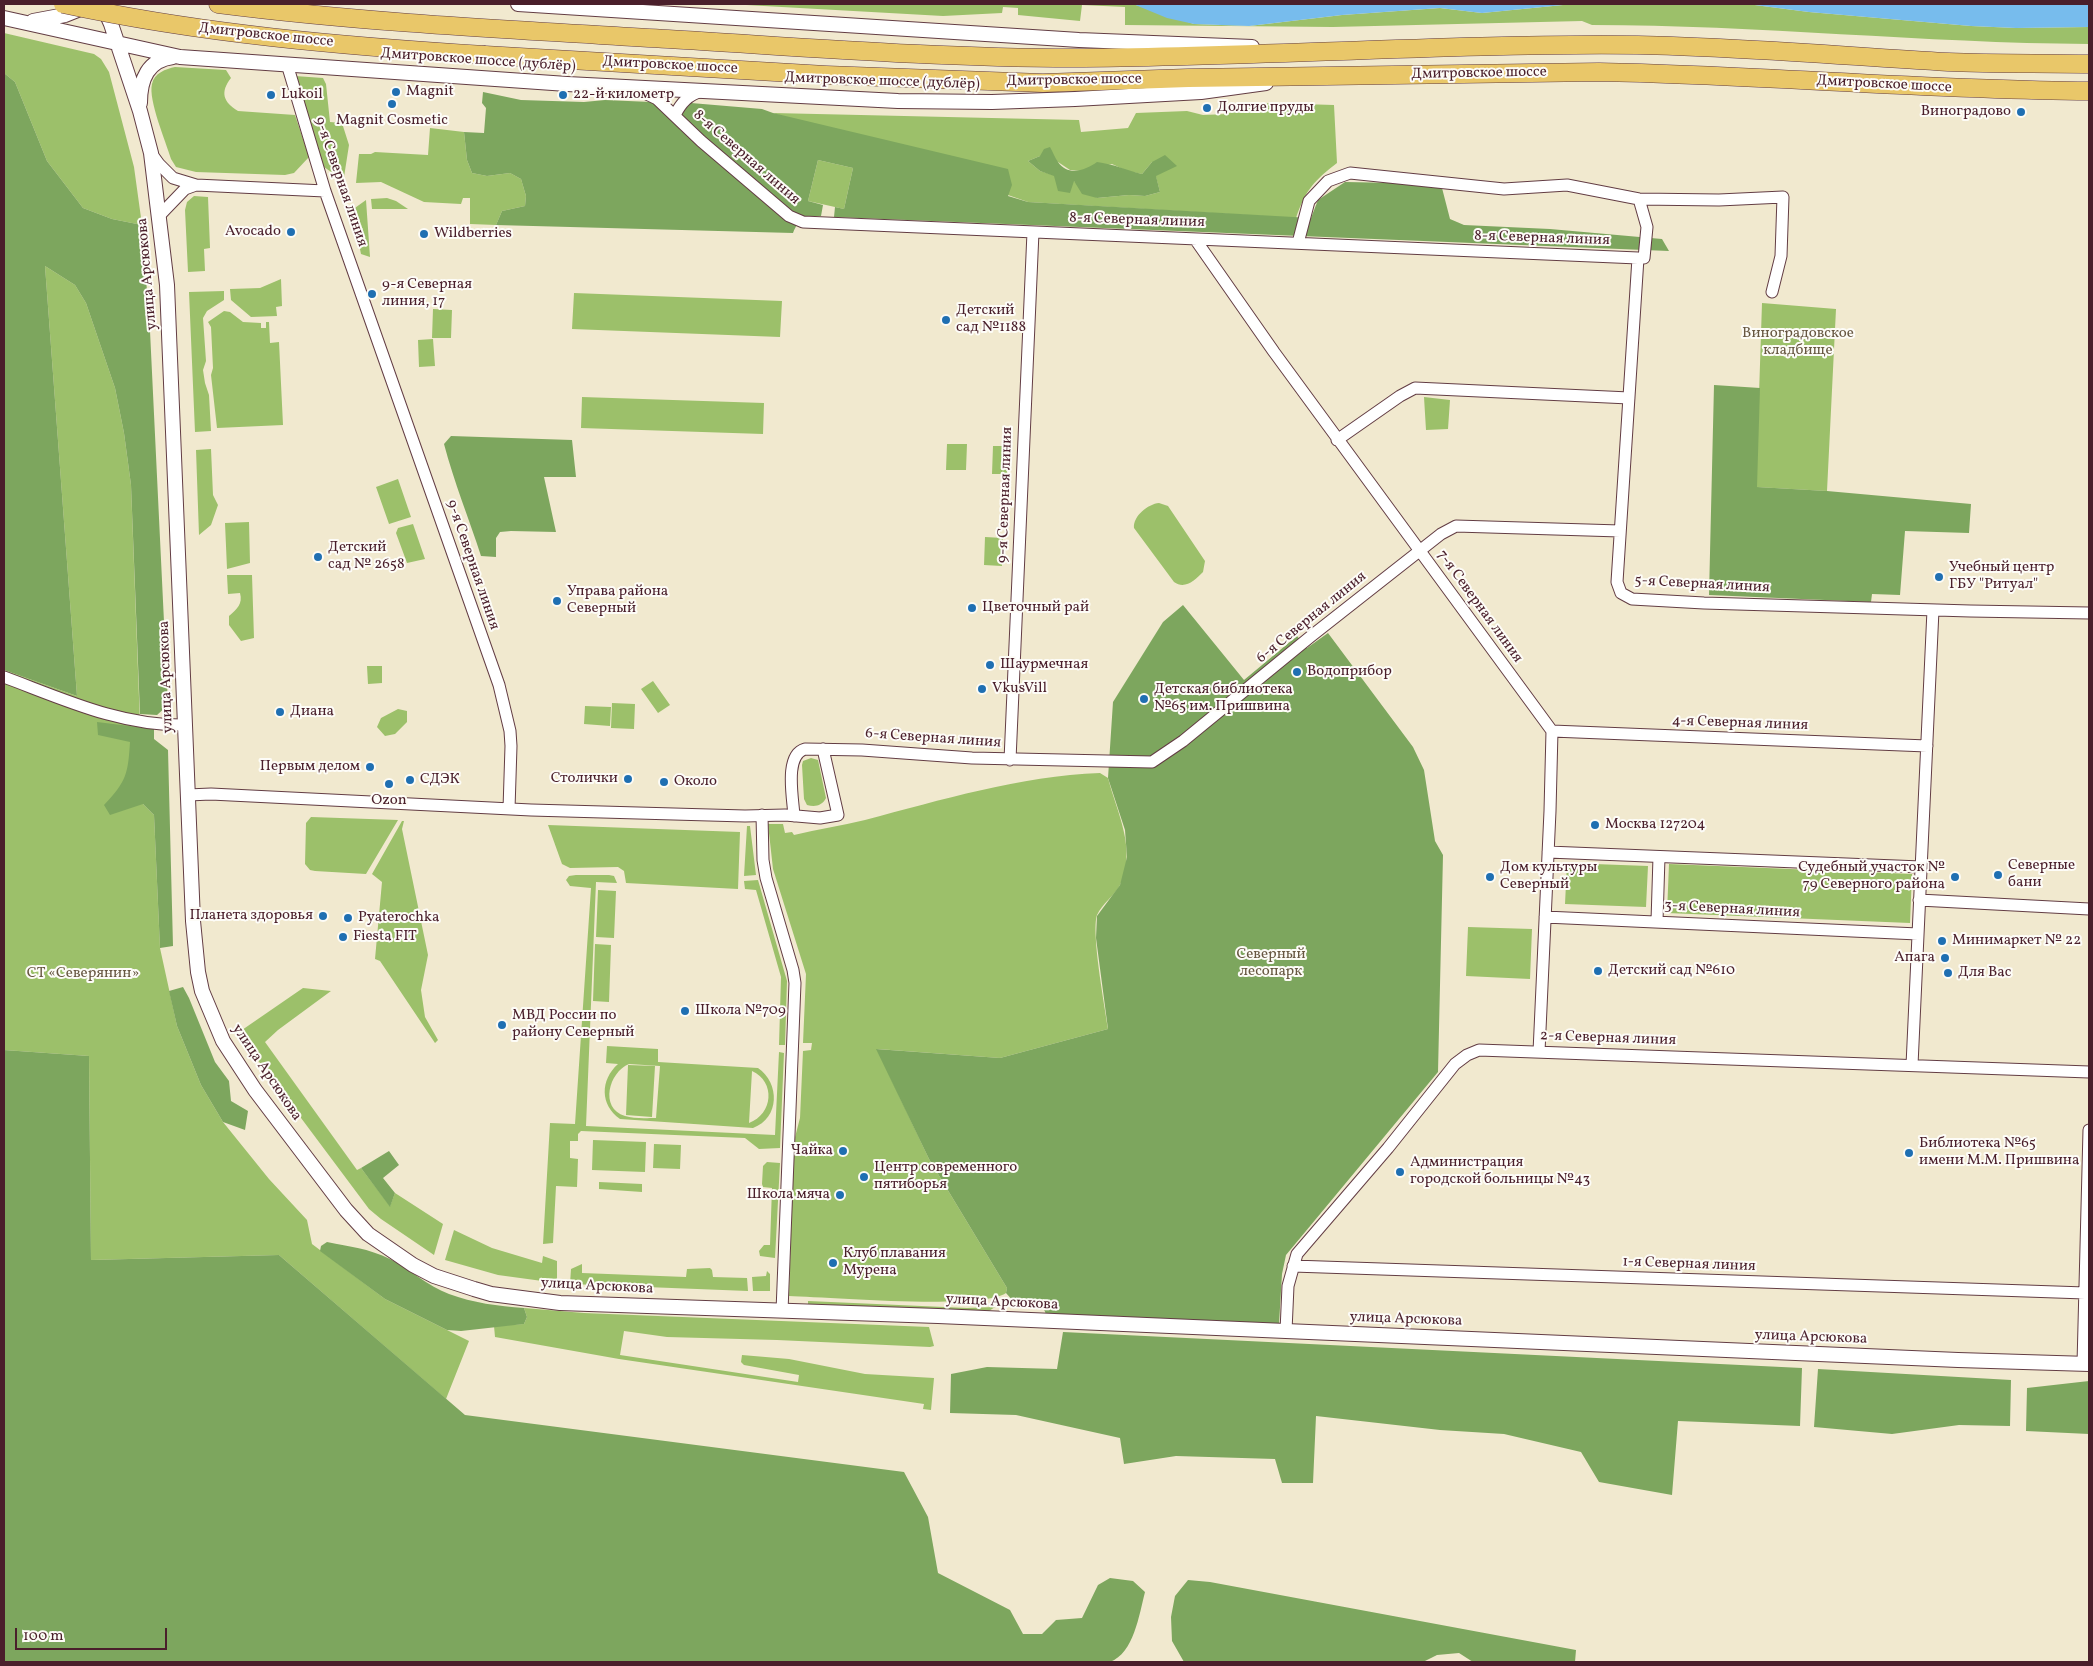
<!DOCTYPE html>
<meta charset="utf-8">
<style>
body{margin:0}
#map{position:relative;width:2093px;height:1666px;overflow:hidden;background:#f1e9cf;font-family:Vollkorn,serif}
canvas{display:block}
.frame{position:absolute;inset:0;border:5px solid #4a1f2b;pointer-events:none}
.scale{position:absolute;left:15px;top:1628px;width:152px;height:22px;box-sizing:border-box;border:2px solid #4a1f2b;border-top:0;padding-left:6px;font-size:15px;line-height:18px;white-space:nowrap;color:#4a1f2b;-webkit-text-stroke:4px #fdfcf7;paint-order:stroke}
</style>
<div id="map">
<canvas width="2093" height="1666"></canvas>
<div class="frame"></div>
<div class="scale">100 m</div>
</div>
<script>
const g = document.querySelector('canvas').getContext('2d');
g.lineJoin = 'round';
function fill(path, color) {
  g.fillStyle = color;
  g.fill(path, 'evenodd');
}
function stroke(path, color, width, dash) {
  g.strokeStyle = color;
  g.lineWidth = width;
  g.lineCap = dash ? 'butt' : 'round';
  g.setLineDash(dash || []);
  g.stroke(path);
}
function label(font, color, halo, rows, align = 'center') {
  g.font = font + ' Vollkorn,serif';
  g.lineWidth = 4;
  g.setLineDash([]);
  g.textBaseline = 'middle';
  g.strokeStyle = halo;
  g.fillStyle = color;
  for (const [text, x, y, turn = 0] of rows) {
    g.save();
    g.translate(x, y);
    g.rotate((+turn || 0) * Math.PI / 180);
    g.textAlign = isNaN(turn) ? turn : align;
    if (halo) g.strokeText(text, 0, 0);
    g.fillText(text, 0, 0);
    g.restore();
  }
}
fill(new Path2D(`
 M728 4H1133L1194 24 1249 26 1342 15 1440 8 1482 13 1573 4H1747L1809 12 1971 26 2016 28 2089 27V44C1923 43 1758 25 1592 25L1582 21 1333 27 1125 25V7L1082 5 1080 21 1018 15V8L1003 7 1002 13 943 16Z
 M4 33 94 54 101 59 109 72 134 167 142 225 112 219 83 208 47 161 15 82 4 73Z
 M175 67 226 70 231 78C220 92 223 102 238 111L295 115 309 157 294 173 285 175 196 172 176 167 171 159C166 142 148 100 152 84 154 73 166 69 175 67Z
 M295 76 323 78 326 84 330 122 342 123 349 145 344 177 337 176 324 167Z
 M1269 103 1334 105 1337 163C1314 181 1306 189 1296 218L1028 202 773 113 1079 120 1081 132 1128 128 1136 113 1187 111 1203 115 1228 114 1238 107ZM1040 156 1058 162 1070 170 1085 171 1112 164 1127 171 1142 174 1152 162 1160 192 1145 196 1129 195 1097 198 1074 181 1040 171 1028 161Z
 M430 128 464 132 467 160 472 173 487 176 510 173 521 179 526 196 525 206 502 211 496 225 470 224V198H463L461 204 424 202 381 182 356 183 359 154H371L375 152 428 155Z
 M818 160 853 168 844 209 808 201Z
 M194 196 208 197 210 248 204 249 205 271 188 272 185 210 187 202Z
 M387 198 396 201 408 209H372L371 199Z
 M366 200 370 257 361 254 352 210Z
 M45 266 75 285 86 303 115 388 124 433 131 485 143 804 154 815 160 948 177 1026 201 1085 223 1122 269 1179 307 1220 312 1244 385 1299 469 1341 446 1399 279 1255 91 1260 89 1056 4 1050V670L77 696Z
 M281 279 282 306 276 307 277 316 251 317 231 300 230 289 260 288Z
 M224 291V300L207 311 203 318 206 361 203 370 205 383 209 395 211 431 195 432 189 292Z
 M574 293 782 301 780 337 572 329Z
 M1762 303 1836 309 1827 491 1756 487Z
 M433 309 452 310 451 338H432Z
 M224 311 230 312 243 322 261 323V328H266V322H269L270 343 279 342 283 425 217 428 211 375 213 368 211 327 208 322Z
 M433 339 435 366 419 367 418 340Z
 M582 397 764 403 763 434 581 428Z
 M1424 397 1450 400 1448 429 1426 430Z
 M947 444H967L966 470H946Z
 M993 446H1008L1007 474H992Z
 M211 449 213 495 218 505 211 525 199 535 196 450Z
 M398 479 411 517 389 524 376 487Z
 M1159 503 1168 506 1205 561 1203 572C1195 580 1185 590 1174 582L1134 528C1133 516 1148 504 1159 503Z
 M249 522 250 563 227 569 225 523Z
 M413 524 425 559 407 563 396 533 398 528Z
 M985 537 1003 538 1002 566 984 565Z
 M227 575H252L254 638 241 641 229 625V616C237 609 243 604 240 593L228 594Z
 M367 666H382V683L368 684Z
 M653 681 670 705 658 713 641 689Z
 M612 703 635 704 634 729 611 728Z
 M585 706 611 707 610 726 584 724Z
 M398 709 407 711V722L395 734 385 736 377 727 381 718Z
 M811 758 818 760 826 798C822 806 815 807 807 805L804 799 802 765 803 761Z
 M1100 773 1108 778C1117 813 1137 849 1120 885 1114 896 1102 904 1097 915 1091 933 1105 1007 1108 1029L1000 1058 877 1049 929 1159 1007 1288 1006 1293C982 1310 827 1297 789 1296L794 1141 800 1118 803 1051 811 1050 812 1043H803L806 974 773 869 768 824H783L785 833 792 832 794 835C818 829 841 826 865 820 941 800 1020 776 1100 773Z
 M311 817 398 820 366 874 315 871 310 870 305 864 306 823Z
 M402 821H404L402 829 428 955 421 990 425 1017 438 1040 435 1043 380 961 375 959 382 882 372 874Z
 M548 825 740 832 738 889 626 883 624 871 618 867 570 868 562 864Z
 M747 826H750L756 875 744 876Z
 M1567 863 1648 866 1646 907 1565 904Z
 M1669 864 1912 874 1910 923 1667 913Z
 M576 875H609L614 876 617 883 596 882 586 1126 775 1135 779 1052 784 1053 780 1148 759 1149 745 1138 581 1131 578 1134V1141H570V1158L578 1159 577 1187 556 1186 553 1243 543 1244 550 1123 575 1124 591 888 570 886 566 880 569 876Z
 M758 880 787 981 785 1045H779L781 977 756 890 745 889 744 881Z
 M598 890 616 891 614 938 596 937Z
 M1468 927 1532 929 1530 979 1466 976Z
 M595 944 611 945 609 1002 593 1001Z
 M303 988 331 991 278 1030 265 1042 357 1170 361 1168 390 1206 395 1193 443 1224 434 1255 381 1219 369 1209 248 1047 242 1036V1030Z
 M607 1046 658 1049V1062L758 1068C780 1083 780 1118 753 1128L620 1119C600 1105 600 1080 618 1064L606 1063ZM629 1064 660 1066 656 1118C647 1118 634 1119 625 1116 599 1108 609 1072 629 1064ZM752 1071C776 1082 773 1114 749 1123Z
 M628 1065 655 1066 652 1117 626 1115Z
 M593 1140 646 1142 645 1172 592 1170Z
 M654 1144 681 1145 680 1169 653 1168Z
 M767 1162 780 1163 775 1258 760 1256 759 1251 764 1245H770L772 1188 763 1187 762 1184 763 1166Z
 M599 1182 642 1184V1192L599 1189Z
 M454 1230 492 1248 542 1263 543 1256 557 1261V1283L498 1275 445 1260Z
 M582 1264V1273L686 1277 687 1269 710 1268 712 1270 713 1277 747 1278 748 1291 570 1284 571 1269Z
 M767 1271 770 1274V1291H753L752 1277 766 1276Z
 M808 1301 967 1308 995 1307 989 1311 965 1310 808 1304Z
 M524 1308 584 1313 929 1327 934 1346 930 1347 777 1340 667 1337 624 1331 620 1355 798 1382 799 1375 744 1365 741 1362 742 1355 789 1359 865 1374 934 1378 931 1410 923 1409 924 1404 619 1359 495 1337 494 1326 524 1324 527 1317Z`), '#9cc06a');
fill(new Path2D(`
 M4 73 15 82 47 161 83 208 112 219 142 225 150 331 168 705 157 715 140 714 131 485 124 433 115 388 86 303 75 285 45 266 77 696 4 670Z
 M483 92 521 100 584 102 605 100 651 102 681 110 691 103 762 109 773 113 1008 169 1012 185 1008 196 1028 202 1311 218 1318 200 1345 182 1396 183 1442 188 1450 219 1464 225 1550 229 1662 239 1669 251 834 217 835 207 844 209 853 168 818 160 808 201 823 205 821 216C805 216 799 218 793 233L496 225 502 211 525 206 526 196 521 179 510 173 487 176 472 173 467 160 464 132 484 133 486 108 482 103Z
 M1050 147C1053 152 1055 158 1058 162 1068 177 1086 170 1097 162 1113 164 1126 170 1142 174L1152 162 1165 155 1177 166 1156 176 1160 192 1145 196 1129 195 1097 198 1082 194 1074 181 1070 193 1058 191 1054 176 1040 171 1028 161 1040 156 1044 149Z
 M1714 385 1760 388 1757 487 1827 491 1971 504 1969 533 1905 531 1900 595 1872 594 1871 602 1709 595Z
 M451 436 572 440 576 477H544L556 532 511 531 500 532 496 538V557L481 556C469 519 454 482 444 444Z
 M1183 605 1244 680 1297 636 1307 648 1328 633 1413 747 1424 770 1435 841 1443 855 1438 1072 1286 1255 1282 1274 1279 1324 1047 1317 1042 1304 1014 1302 1006 1293 1007 1288 929 1159 876 1049 1000 1058 1108 1029 1096 938 1097 916 1120 885 1127 857 1125 830 1108 778 1113 702 1163 622Z
 M97 722 154 729V739L168 750 173 946 160 948 154 815 143 804 110 815 104 805C127 781 128 773 130 742L98 735Z
 M183 987 189 998 215 1062 229 1081 231 1101 248 1111 245 1130 223 1122 201 1085 177 1026 169 991Z
 M4 1050 89 1056 91 1260 279 1255 465 1415 904 1472 928 1517 938 1573 1010 1610 1023 1634H1042L1056 1620 1082 1618 1098 1585 1110 1578 1133 1581 1145 1592C1139 1615 1134 1653 1110 1662H4Z
 M389 1151 399 1165 383 1178 395 1193 390 1207 361 1168Z
 M327 1242C351 1247 367 1248 390 1259 410 1269 427 1286 449 1294 473 1303 498 1306 524 1308L527 1317 524 1324 461 1331 447 1330 385 1299 320 1251 321 1246Z
 M1063 1332 1802 1368 1800 1426 1678 1421 1672 1495 1599 1482 1581 1452 1504 1434 1440 1430 1316 1416 1313 1483H1282L1275 1459 1176 1456 1124 1464 1120 1438 1016 1415 950 1413 951 1374 987 1367 1057 1369Z
 M1818 1369 2011 1380 2010 1426 1959 1425 1892 1434 1814 1427Z
 M2089 1381V1434L2026 1431 2027 1388Z
 M1188 1580 1210 1582 1576 1650 1575 1662H1473L1459 1653 1437 1655 1423 1662H1184L1172 1641 1171 1617 1175 1596Z`), '#7da65e');
fill(new Path2D(`
 M1133 4H1573L1482 13 1440 8 1342 15 1249 26 1194 24 1167 18Z
 M1747 4H2089V27L2016 28 1971 26 1809 12Z`), '#77bced');
const minor = new Path2D(`
 M287 64 325 191 499 685 510 731 511 746 509 809
 M636 89 657 99 701 141 789 216 803 222 1638 258 1617 582 1621 593 1632 599 1704 603 1970 611 2089 613
 M675 115C681 103 688 95 702 91
 M151 153 159 164 173 178 196 185 325 191
 M1639 199 1647 227 1644 258
 M160 215 185 189 196 185
 M1195 239 1274 352 1552 731 1550 811 1539 1052
 M1298 243 1309 201 1328 181 1350 173 1504 189 1567 185 1639 199 1719 200 1783 197 1781 256 1772 292
 M1337 440 1400 396 1415 388 1629 398
 M4 677C63 699 120 726 185 725
 M1552 731 1927 746
 M1010 760 1033 232
 M188 795 211 794 531 810 745 816 785 815 820 818 838 815 823 749
 M762 815 763 860 766 878 793 970 795 983 782 1311
 M794 816C793 798 784 755 805 749L862 750 972 758 1152 762 1183 741 1310 637 1441 534 1456 526 1620 531
 M1548 852 1921 867
 M1919 900 2089 909
 M1545 917 1918 934
 M1657 921 1659 857
 M1912 1065 1933 610
 M1293 1266 2085 1293
 M1286 1331 1288 1286 1297 1254 1388 1148 1455 1064 1467 1055 1479 1050 2089 1072
 M2083 1364 2089 1130`);
const tertiary = new Path2D(`
 M518 4 1079 40 1252 47
 M103 6 111 24 140 111 151 153 167 285 193 921 198 972 202 991 223 1041 255 1090 346 1210 368 1234 413 1265 434 1276 474 1289 491 1294 560 1303 938 1316 1958 1360 2089 1364
 M4 18 180 57 567 84 898 101 992 102 1075 99 1201 92 1266 83
 M33 21 65 15 85 7
 M140 103C140 79 148 60 173 57`);
const trunk = new Path2D(`
 M218 4C367 23 518 30 668 39 803 47 938 58 1073 58 1261 57 1449 43 1638 45 1741 47 1845 56 1948 62 1995 64 2042 63 2089 64
 M485 55 826 75 1043 83 1188 78 1599 72C1762 75 1925 90 2089 91`);
stroke(minor, '#633d44', 13);
stroke(tertiary, '#633d44', 16);
stroke(trunk, '#633d44', 19);
stroke(minor, '#fff', 11);
stroke(tertiary, '#fff', 14);
stroke(trunk, '#e9c769', 18);
const trunkBridge = new Path2D(`
 M63 4C202 34 343 46 485 55`);
stroke(trunkBridge, '#633d44', 19, []);
stroke(trunkBridge, '#e9c769', 18);
for (const [x, y, r, color] of [
 [396,92,5,"#1f6fb2"],
 [271,95,5,"#1f6fb2"],
 [563,95,5,"#1f6fb2"],
 [392,104,5,"#1f6fb2"],
 [1207,108,5,"#1f6fb2"],
 [2021,112,5,"#1f6fb2"],
 [291,232,5,"#1f6fb2"],
 [424,234,5,"#1f6fb2"],
 [372,294,5,"#1f6fb2"],
 [946,320,5,"#1f6fb2"],
 [318,557,5,"#1f6fb2"],
 [1939,577,5,"#1f6fb2"],
 [557,601,5,"#1f6fb2"],
 [972,608,5,"#1f6fb2"],
 [990,665,5,"#1f6fb2"],
 [1297,672,5,"#1f6fb2"],
 [982,689,5,"#1f6fb2"],
 [1144,699,5,"#1f6fb2"],
 [280,712,5,"#1f6fb2"],
 [370,767,5,"#1f6fb2"],
 [628,779,5,"#1f6fb2"],
 [410,780,5,"#1f6fb2"],
 [664,782,5,"#1f6fb2"],
 [389,784,5,"#1f6fb2"],
 [1595,825,5,"#1f6fb2"],
 [1998,875,5,"#1f6fb2"],
 [1490,877,5,"#1f6fb2"],
 [1955,877,5,"#1f6fb2"],
 [323,916,5,"#1f6fb2"],
 [348,918,5,"#1f6fb2"],
 [343,937,5,"#1f6fb2"],
 [1942,941,5,"#1f6fb2"],
 [1945,958,5,"#1f6fb2"],
 [1598,971,5,"#1f6fb2"],
 [1948,973,5,"#1f6fb2"],
 [685,1011,5,"#1f6fb2"],
 [502,1025,5,"#1f6fb2"],
 [843,1151,5,"#1f6fb2"],
 [1909,1153,5,"#1f6fb2"],
 [1400,1172,5,"#1f6fb2"],
 [864,1177,5,"#1f6fb2"],
 [840,1195,5,"#1f6fb2"],
 [833,1263,5,"#1f6fb2"]
]) {
  const dot = new Path2D();
  dot.arc(x, y, r, 0, 2 * Math.PI);
  g.fillStyle = color;
  g.fill(dot);
  stroke(dot, '#fdfcf7', 2);
}
label('15px', '#4a1f2b', '#fdfcf7', [
 ["Дмитровское шоссе",266,36,6],
 ["Дмитровское шоссе (дублёр)",478,61,4],
 ["Дмитровское шоссе",670,66,3],
 ["Дмитровское шоссе",1479,74,-1],
 ["Дмитровское шоссе",1074,81,-1],
 ["Дмитровское шоссе (дублёр)",882,82,2],
 ["Дмитровское шоссе",1884,85,3],
 ["8-я Северная линия",746,158,41],
 ["9-я Северная линия",340,182,71],
 ["8-я Северная линия",1137,221,2],
 ["8-я Северная линия",1542,239,2],
 ["улица Арсюкова",148,274,-95],
 ["9-я Северная линия",1006,495,-88],
 ["9-я Северная линия",472,565,71],
 ["5-я Северная линия",1702,585,3],
 ["7-я Северная линия",1479,607,54],
 ["6-я Северная линия",1312,618,-39],
 ["улица Арсюкова",167,677,-92],
 ["4-я Северная линия",1740,724,2],
 ["6-я Северная линия",933,739,4],
 ["3-я Северная линия",1732,910,3],
 ["2-я Северная линия",1608,1039,2],
 ["улица Арсюкова",266,1073,56],
 ["1-я Северная линия",1689,1265,2],
 ["улица Арсюкова",597,1287,3],
 ["улица Арсюкова",1002,1303,3],
 ["улица Арсюкова",1406,1320,2],
 ["улица Арсюкова",1811,1338,2]
]);
label('15px', '#4a1f2b', '#fdfcf7', [
 ["Magnit",406,92],
 ["Lukoil",281,95],
 ["22-й километр",573,95],
 ["Долгие пруды",1217,108],
 ["Виноградово",2011,112,"right"],
 ["Magnit Cosmetic",392,121,"center"],
 ["Avocado",281,232,"right"],
 ["Wildberries",434,234],
 ["9-я Северная",382,285],
 ["линия, 17",382,302],
 ["Детский",956,311],
 ["сад №1188",956,328],
 ["Детский",328,548],
 ["сад № 2658",328,565],
 ["Учебный центр",1949,568],
 ["ГБУ \"Ритуал\"",1949,585],
 ["Управа района",567,592],
 ["Северный",567,609],
 ["Цветочный рай",982,608],
 ["Шаурмечная",1000,665],
 ["Водоприбор",1307,672],
 ["VkusVill",992,689],
 ["Детская библиотека",1154,690],
 ["№65 им. Пришвина",1154,707],
 ["Диана",290,712],
 ["Первым делом",360,767,"right"],
 ["Столички",618,779,"right"],
 ["СДЭК",420,780],
 ["Около",674,782],
 ["Ozon",389,801,"center"],
 ["Москва 127204",1605,825],
 ["Северные",2008,866],
 ["бани",2008,883],
 ["Дом культуры",1500,868],
 ["Северный",1500,885],
 ["Судебный участок №",1945,868,"right"],
 ["79 Северного района",1945,885,"right"],
 ["Планета здоровья",313,916,"right"],
 ["Pyaterochka",358,918],
 ["Fiesta FIT",353,937],
 ["Минимаркет № 22",1952,941],
 ["Апага",1935,958,"right"],
 ["Детский сад №610",1608,971],
 ["Для Вас",1958,973],
 ["Школа №709",695,1011],
 ["МВД России по",512,1016],
 ["району Северный",512,1033],
 ["Библиотека №65",1919,1144],
 ["имени М.М. Пришвина",1919,1161],
 ["Чайка",833,1151,"right"],
 ["Администрация",1410,1163],
 ["городской больницы №43",1410,1180],
 ["Центр современного",874,1168],
 ["пятиборья",874,1185],
 ["Школа мяча",830,1195,"right"],
 ["Клуб плавания",843,1254],
 ["Мурена",843,1271]
], 'left');
label('15px', '#675741', '#fdfcf7', [
 ["Виноградовское",1798,334],
 ["кладбище",1798,351],
 ["Северный",1271,955],
 ["лесопарк",1271,972],
 ["СТ «Северянин»",83,974]
]);
</script>
